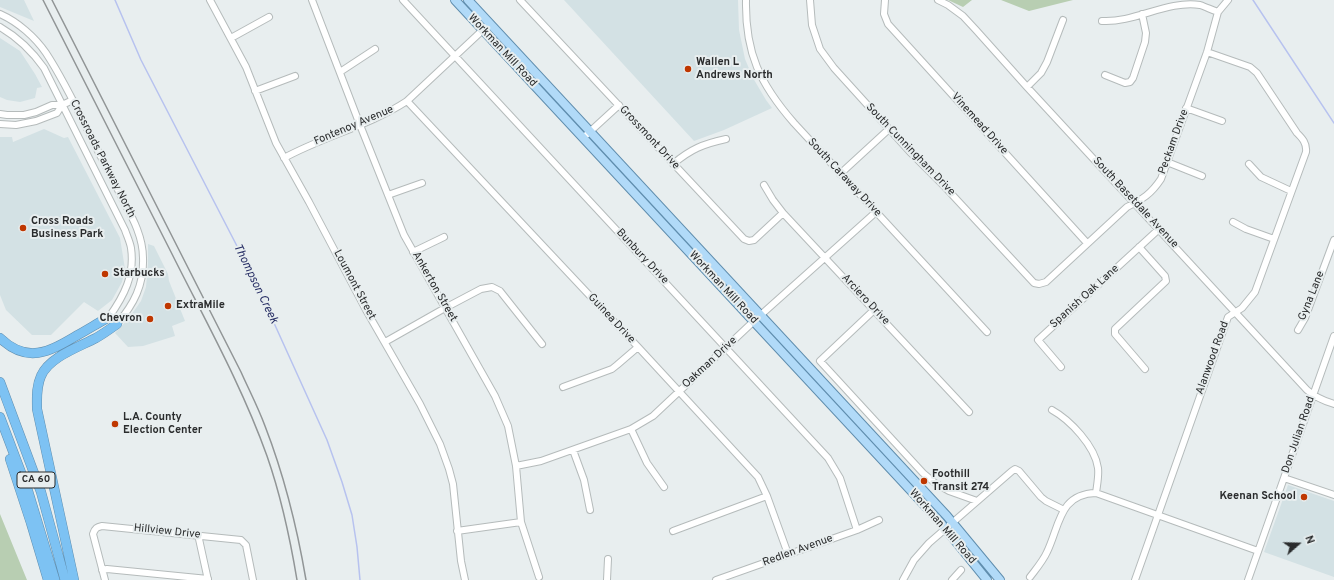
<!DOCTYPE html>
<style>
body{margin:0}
#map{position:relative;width:1334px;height:580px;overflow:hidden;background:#e8eeef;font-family:Overpass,sans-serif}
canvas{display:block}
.north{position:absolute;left:1278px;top:524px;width:40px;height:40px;-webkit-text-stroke:3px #e8eeef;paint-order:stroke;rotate:70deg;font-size:11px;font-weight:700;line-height:16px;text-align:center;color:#2a2c2d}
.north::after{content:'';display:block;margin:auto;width:14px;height:18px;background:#2a2c2d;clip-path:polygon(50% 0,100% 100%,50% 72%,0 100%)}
</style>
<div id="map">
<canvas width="1334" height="580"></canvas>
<div class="north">N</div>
</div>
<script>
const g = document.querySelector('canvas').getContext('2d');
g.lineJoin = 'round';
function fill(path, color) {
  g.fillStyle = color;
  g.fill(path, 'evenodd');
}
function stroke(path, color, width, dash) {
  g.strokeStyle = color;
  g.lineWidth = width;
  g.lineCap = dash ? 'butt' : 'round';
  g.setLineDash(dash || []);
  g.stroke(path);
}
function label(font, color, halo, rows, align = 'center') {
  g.font = font + ' Overpass,sans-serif';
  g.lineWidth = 4;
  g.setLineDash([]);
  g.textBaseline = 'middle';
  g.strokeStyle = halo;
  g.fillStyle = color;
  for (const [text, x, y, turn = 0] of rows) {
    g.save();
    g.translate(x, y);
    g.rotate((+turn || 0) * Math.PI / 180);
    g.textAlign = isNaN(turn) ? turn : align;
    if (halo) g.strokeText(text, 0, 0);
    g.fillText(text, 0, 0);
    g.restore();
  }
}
fill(new Path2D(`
 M0 0H24L34 21 0 7Z
 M564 0H738L739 30 745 59 753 78 766 100 772 108 724 130 694 141Z
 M0 38 20 51 35 74 42 87 37 88 35 98 20 102 7 100 0 97Z
 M44 129 64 138 68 137 120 238 125 269 122 282 112 300 98 311 84 302 51 335H32L6 310 0 295V137H12L13 142Z
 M148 244 154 246 168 274 169 281 185 321 172 326 175 336 143 346 128 347 115 333 129 318 141 301 146 287 148 264Z
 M1288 485 1334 501V577L1264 552Z`), '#d3e1e4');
fill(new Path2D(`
 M948 0H972L963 7Z
 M1001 0H1073L1029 11Z
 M0 514 27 580H0Z`), '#b8ceb2');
stroke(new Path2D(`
 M115 0 141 60 255 281 327 440 342 482 352 515 357 547 360 580
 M1253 0 1334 123`), '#b7c2ef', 1.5);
const minor = new Path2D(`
 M210 0 246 67 276 143 309 202 366 310 420 404 440 444 449 469 453 484 461 561 465 580
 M312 0 360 125 404 235 495 396 508 426 516 466 521 522 539 577
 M403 0 828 458 840 478 857 530
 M520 0 744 239 749 241 754 240 783 213
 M746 0C745 53 760 84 794 123L987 332
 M810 0 812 25 820 49 834 68 911 153 945 187 1034 283 1039 284 1046 282 1127 207C1143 199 1151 194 1161 179L1207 52 1218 12 1228 0
 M885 0 884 14 888 24 1087 243
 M938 0 948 5 963 16 976 30 1027 87 1307 390C1315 397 1324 401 1334 404
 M0 14C18 22 35 37 46 53 67 85 83 121 100 155 108 169 115 184 122 198 132 217 143 236 143 258 144 285 134 304 117 324L109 317C124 296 135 275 131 248 130 242 127 236 125 230L44 68C32 51 19 38 0 27
 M1102 21C1135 23 1167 0 1200 5 1206 7 1212 10 1218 12
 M231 38 269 17
 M340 72 375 49
 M1105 75 1125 83 1130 82 1133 78 1145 42 1146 33 1142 14
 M1027 87 1041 73 1047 62 1063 20
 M255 91 295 76
 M407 101 638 347 758 477 767 496 788 554
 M1186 108 1222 121
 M0 114 7 115H24L36 112 52 105H62L73 100
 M0 124 16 125 36 121 57 113 62 105
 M583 138 619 105
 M284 158C324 136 369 126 407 101L486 27
 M1167 162 1202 176
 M673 164C691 149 703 144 726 139
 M1249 164 1261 177 1291 191
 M840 174 889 129
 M764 185 773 200 783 213 969 412
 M388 195 422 183
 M1233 222 1246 229 1274 239
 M1139 247 1165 276 1166 281 1115 329V334L1145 369
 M413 252 444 237
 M874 310 820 361 923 473 935 483 949 491 977 501
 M1298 330 1305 318 1334 240
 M385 342 445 308 481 289 492 287 500 291 542 344
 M1061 367 1038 340 1159 229
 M563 387 612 369 617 365 638 347
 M1052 410C1070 420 1095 446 1098 468 1099 476 1097 485 1096 493
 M631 429 647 463 664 487
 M573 450 584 480 590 510
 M516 466 541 461 631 429 653 416 754 321 876 212
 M1284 478 1334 495
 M457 531 521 522
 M673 531 767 496
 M199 536V539L208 580
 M102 570 107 569 208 579
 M1030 577C1036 569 1043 561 1047 552 1060 525 1059 494 1096 493L1258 551
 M105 580 93 534C95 528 97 527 102 526L241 540 246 545 253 580
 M607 580 608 559
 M716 580 857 530 879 520
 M903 580 914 560 929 543 1012 471 1015 469 1019 471 1041 497 1046 501 1064 510
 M952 580 961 570
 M1135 580 1228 317 1242 308 1255 292 1306 152C1307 143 1302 138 1297 133L1257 73 1250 67 1207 52
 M1248 580 1334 336`);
const major = new Path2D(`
 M455 0 915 495 940 522 987 580
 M468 0 947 516 1000 580`);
const highway = new Path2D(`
 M0 338C27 364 49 352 76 336 87 330 98 323 109 317
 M0 382 41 492 65 580
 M0 417 28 491 55 580
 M10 459 31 523 48 580
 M74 580 37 409C37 398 36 387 41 376 49 357 79 347 96 338 103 334 110 329 117 324`);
stroke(minor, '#b5bbbb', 8);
stroke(major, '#608eae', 10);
stroke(highway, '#608eae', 10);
stroke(minor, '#fff', 6);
stroke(major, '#b1daf8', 8);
stroke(highway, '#7dc2f3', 9);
stroke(new Path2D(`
 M43 0C86 85 129 169 172 254 205 320 242 386 267 456 281 496 290 538 297 580
 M52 0 241 372C249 390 258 407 265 426 284 475 297 527 306 580`), '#919596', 1.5);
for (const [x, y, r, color] of [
 [688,69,4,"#bf3700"],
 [23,228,4,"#bf3700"],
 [105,274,4,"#bf3700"],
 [168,306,4,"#bf3700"],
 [150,319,4,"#bf3700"],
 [115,424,4,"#bf3700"],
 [924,481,4,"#bf3700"],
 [1304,497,4,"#bf3700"]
]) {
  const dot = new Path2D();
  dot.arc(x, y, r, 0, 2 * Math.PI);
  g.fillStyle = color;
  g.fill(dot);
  stroke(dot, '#e8eeef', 1.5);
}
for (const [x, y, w] of [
 [36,480,38]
]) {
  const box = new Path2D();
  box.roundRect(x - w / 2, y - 8, w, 16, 3);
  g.fillStyle = '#e8eeef';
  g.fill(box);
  stroke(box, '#2a2c2d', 1);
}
label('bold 10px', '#2a2c2d', null, [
 ["CA 60",36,480]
]);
label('11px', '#2a2c2d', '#e8eeef', [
 ["Workman Mill Road",502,51,47],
 ["Vinemead Drive",979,124,48],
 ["Fontenoy Avenue",354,126,-23],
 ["Grossmont Drive",649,138,47],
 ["Peckam Drive",1174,142,-70],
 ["South Cunningham Drive",910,150,46],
 ["Crossroads Parkway North",102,159,63],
 ["South Caraway Drive",844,178,47],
 ["South Basetdale Avenue",1135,203,47],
 ["Bunbury Drive",642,257,47],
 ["Loumont Street",354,285,62],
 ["Ankerton Street",434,287,60],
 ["Workman Mill Road",723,288,47],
 ["Gyna Lane",1312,296,-68],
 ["Spanish Oak Lane",1085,297,-42],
 ["Arciero Drive",865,300,47],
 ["Guinea Drive",611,319,47],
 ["Alanwood Road",1213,358,-70],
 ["Oakman Drive",710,363,-43],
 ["Don Julian Road",1299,435,-71],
 ["Workman Mill Road",942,527,49],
 ["Hillview Drive",167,532,6],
 ["Redlen Avenue",798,551,-20]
]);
label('bold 11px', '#2a2c2d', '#e8eeef', [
 ["Wallen L",696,63],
 ["Andrews North",696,76],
 ["Cross Roads",31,222],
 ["Business Park",31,235],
 ["Starbucks",113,274],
 ["ExtraMile",176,306],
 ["Chevron",142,319,"right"],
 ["L.A. County",123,418],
 ["Election Center",123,431],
 ["Foothill",932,475],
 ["Transit 274",932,488],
 ["Keenan School",1296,497,"right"]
], 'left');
label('italic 12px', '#293066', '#e8eeef', [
 ["Thompson Creek",255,284,64]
]);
</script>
